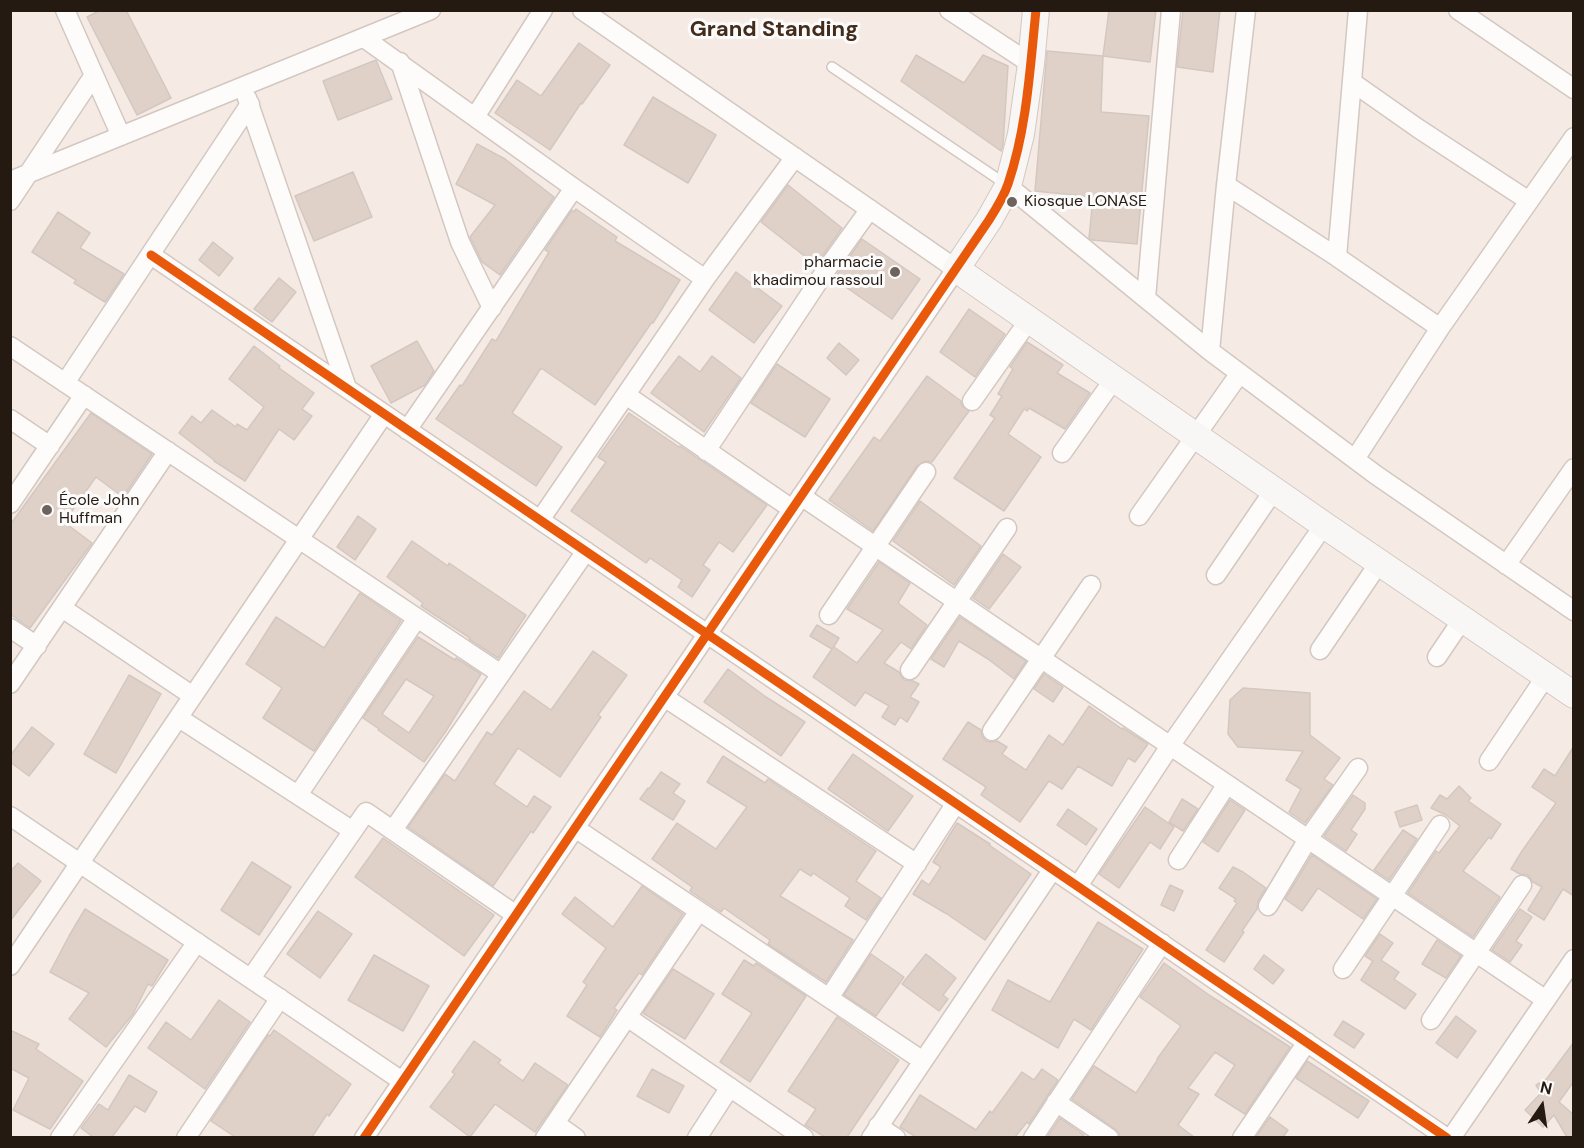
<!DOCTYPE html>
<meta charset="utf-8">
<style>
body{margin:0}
#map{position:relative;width:1584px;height:1148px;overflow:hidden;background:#f6ebe4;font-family:"DM Sans",sans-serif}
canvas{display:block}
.frame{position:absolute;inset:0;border:12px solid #251a12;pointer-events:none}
.north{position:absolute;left:1512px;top:1076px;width:60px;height:60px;-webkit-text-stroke:4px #fbfbfb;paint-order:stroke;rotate:13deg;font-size:16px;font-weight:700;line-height:24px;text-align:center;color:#251a12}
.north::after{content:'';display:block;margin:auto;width:21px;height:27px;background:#251a12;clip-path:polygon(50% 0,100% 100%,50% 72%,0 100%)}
</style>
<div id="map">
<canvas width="1584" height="1148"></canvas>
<div class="frame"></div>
<div class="north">N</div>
</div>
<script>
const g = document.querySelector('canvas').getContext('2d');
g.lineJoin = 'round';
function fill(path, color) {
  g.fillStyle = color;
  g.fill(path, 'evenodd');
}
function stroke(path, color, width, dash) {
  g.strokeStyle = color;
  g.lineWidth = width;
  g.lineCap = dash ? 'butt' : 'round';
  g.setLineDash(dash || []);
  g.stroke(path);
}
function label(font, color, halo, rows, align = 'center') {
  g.font = font + ' "DM Sans",sans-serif';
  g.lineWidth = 6;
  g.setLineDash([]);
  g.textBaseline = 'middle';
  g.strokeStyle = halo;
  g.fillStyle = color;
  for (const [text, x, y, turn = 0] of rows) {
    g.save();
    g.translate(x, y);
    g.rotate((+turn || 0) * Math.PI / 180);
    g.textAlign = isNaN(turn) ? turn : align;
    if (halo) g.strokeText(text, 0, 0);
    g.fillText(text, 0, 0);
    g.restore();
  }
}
const building = new Path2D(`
 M101 10H126L171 98 137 115 87 17Z
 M1109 10H1156L1150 62 1103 56Z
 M1183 10H1220L1213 72 1177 67Z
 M579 43 610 65 582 104 581 103 550 150 495 113 517 80 541 96Z
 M1047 51 1103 56 1101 112 1149 116 1137 244 1092 240 1089 238 1093 197 1035 191Z
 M916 55 964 83 983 55 1008 66 1003 145 1001 151 901 81Z
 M376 60 392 99 338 120 323 81Z
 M653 97 716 135 688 183 624 145Z
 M477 144 505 159 554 197 500 275 482 262 470 237 495 205 456 184Z
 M353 172 372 217 314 241 295 196Z
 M788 185 842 228 816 265 761 222Z
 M576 209 617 237 615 241 680 280 653 323 652 322 595 405 541 368 512 413 562 447 536 486 436 419 460 385 462 386 492 339 496 341 549 252 545 250 572 210 574 212Z
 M58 212 90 233 80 248 124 274 105 302 74 283 76 280 32 252Z
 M862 239 920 279 892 319 834 279Z
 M213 242 233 258 219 276 199 260Z
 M736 272 782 306 754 343 709 310Z
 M279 278 296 292 272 322 254 309Z
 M969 309 1005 334 975 377 940 352Z
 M417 341 434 371 425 385 391 403 371 366Z
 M1027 342 1063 365 1057 373 1090 393 1065 429 1029 408 1027 411 1024 409 1008 434 1041 457 1004 511 954 478 995 418 990 415 1002 396 998 394 1013 369 1010 367Z
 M839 343 859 360 846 375 827 358Z
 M254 346 280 366 279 368 314 393 302 409 312 416 294 440 279 429 245 481 214 461V460L179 433 192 416 201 423 212 410 236 427 237 424 247 430 264 407 229 379Z
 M679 356 700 372 712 356 741 378 704 432 651 393Z
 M777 364 830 399 805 437 751 403Z
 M927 376 961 401 962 406 969 411 932 462 925 461 917 466 873 531 829 500 874 437 880 441Z
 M91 413 152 454 123 497 96 477 64 522 92 543 30 628 10 614V525Z
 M629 413 679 447 680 446 767 505 733 552 719 542 703 565 710 570 692 597 678 587 682 580 650 558 646 563 571 511 606 462 598 457Z
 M920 501 981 546 954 585 893 541Z
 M358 516 376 529 355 560 337 547Z
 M412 541 448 566 449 563 526 615 498 658 469 639 470 638 421 606 423 603 387 577Z
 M1003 554 1021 567 989 609 973 598Z
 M879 562 910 583 898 603 927 625 911 649 901 642 884 663 899 672 904 680 913 681 919 684 910 697 919 702 907 722 900 717 895 725 882 717 889 706 865 692 855 706 813 677 832 649 810 636 817 625 839 638 833 648 834 647 857 663 883 630 847 609Z
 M360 593 401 621 314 751 263 718 282 688 246 664 276 617 324 648Z
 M960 617 1026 661 1014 679 988 659 959 641 944 667 931 659Z
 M418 637 455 660 456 658 481 674 446 731 424 762 378 730 379 729 363 718ZM406 679 434 696 409 733 382 714Z
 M593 651 627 675 598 715 601 717 560 777 518 748 494 784 527 807 534 796 551 807 533 833 531 831 493 886 408 827 445 774 455 781 487 732 492 735 524 691 551 710Z
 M728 669 766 697 805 722 781 756 704 702Z
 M1044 674 1063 687 1053 702 1034 689Z
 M129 675 161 694 116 773 84 754Z
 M1243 688 1310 693V735L1340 758 1324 779 1333 785 1305 823 1289 812 1301 789 1286 780 1303 751 1238 747 1228 734 1230 700Z
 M1089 706 1122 729 1123 728 1148 744 1135 762 1128 758 1112 786 1078 766 1062 789 1049 781 1020 822 981 795 986 787 943 759 968 722 981 730 982 736 986 741 992 742 997 741 1007 747 1002 754 1026 770 1049 735 1063 745Z
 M32 727 54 744 29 776 10 762V756Z
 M1574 746V896L1563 889 1544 920 1528 910 1542 887 1533 882 1528 875 1520 874 1511 869 1522 851 1556 803 1532 787 1544 769 1555 776Z
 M853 754 913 796 888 831 828 789Z
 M723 756 765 783 768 779 876 851 856 881 881 898 866 920 845 906 850 898 813 873 811 876 800 869 780 896 853 940 826 982 768 944 770 940 724 908 721 912 690 891 692 887 652 859 677 823 716 849 747 807 707 782Z
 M661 772 680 784 673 793 685 801 673 820 640 799 648 788 649 789Z
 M1459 786 1471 798 1468 801 1501 824 1491 839 1489 837 1463 871 1500 897 1473 937 1408 893 1436 851 1439 853 1460 826 1446 815 1431 808 1440 795 1447 799Z
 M1353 795 1365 803V809L1351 830 1357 834 1346 851 1324 836Z
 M1182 799 1198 809 1183 831 1169 822Z
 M1230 800 1245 810 1218 852 1203 842Z
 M1417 805 1422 820 1400 827 1395 812Z
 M1145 807 1174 827 1160 849 1150 842 1119 888 1099 874Z
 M1068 809 1097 829 1086 845 1057 825Z
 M957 823 990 844 989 845 1031 874 985 940 947 914 913 894 922 880 929 885 941 867 933 862Z
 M1403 830 1417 839 1389 880 1374 870Z
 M383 838 494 915 464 956 355 877Z
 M1312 855 1377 899 1363 919 1318 888 1302 911 1285 899Z
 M252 862 291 887 259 935 221 910Z
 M18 863 41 881 10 921V872Z
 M1233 867 1243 872 1266 888 1258 901 1257 909 1242 931 1244 932 1224 962 1206 950 1237 903 1234 901 1236 899 1219 888Z
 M1170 885 1183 891 1174 911 1161 905Z
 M642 886 683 914 642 975 639 973 614 1008 617 1010 600 1037 567 1016 587 985 583 982 606 948 562 914 575 897 613 927Z
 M85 909 168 960 152 986 148 984 133 1014 106 1047 69 1019 89 993 50 972 69 936Z
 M1520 909 1532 917 1516 941 1522 945 1510 962 1492 950Z
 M318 911 352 934 320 978 287 954Z
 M1098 922 1143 949 1091 1030 1074 1019 1058 1048 992 1010 1008 980 1050 1002Z
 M1380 934 1393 943 1381 960 1399 972 1394 979 1416 994 1405 1009 1361 980 1373 961 1365 956Z
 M1437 940 1461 956 1446 978 1422 964Z
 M871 954 904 977 876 1016 844 995Z
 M926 954 956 978 943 995 948 999 939 1011 902 984Z
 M374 955 429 986 403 1031 348 1000Z
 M1264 955 1284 970 1273 984 1254 969Z
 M744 960 754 966 756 963 806 996 750 1082 720 1062 752 1013 722 994Z
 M1164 963 1212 997 1290 1047 1245 1114 1215 1095 1235 1065 1215 1052 1188 1088 1199 1094 1178 1125 1194 1137H1120L1119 1133 1115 1129 1072 1099 1094 1066 1136 1093 1158 1059H1157L1181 1026 1140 997Z
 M673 969 714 994 685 1039 643 1013Z
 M219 1000 250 1022 205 1089 148 1048 166 1022 191 1040Z
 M1456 1016 1476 1031 1457 1058 1436 1043Z
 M837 1017 899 1060 847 1137H825L805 1125 816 1109 788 1091Z
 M1343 1021 1364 1034 1354 1048 1334 1035Z
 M10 1030 39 1044 36 1049 83 1081 50 1129 13 1110 29 1078 10 1068Z
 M274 1030 351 1084 329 1116 327 1114 312 1137H235L211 1121 268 1035 270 1036Z
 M474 1041 501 1060 498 1063 523 1081 535 1063 568 1085 535 1132 495 1104 470 1137 430 1107 455 1074 452 1072Z
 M1574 1042V1081L1559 1102 1574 1115V1137H1567L1554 1115 1543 1127 1525 1110 1541 1093 1536 1085 1539 1083 1545 1089 1549 1084 1545 1081Z
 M1307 1061 1369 1101 1358 1118 1296 1078Z
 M652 1069 684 1086 669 1113 637 1096Z
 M1042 1069 1058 1080 1029 1124 1027 1122 1015 1137H916L900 1127 920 1095 976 1130 990 1111 992 1113 1022 1072 1034 1080Z
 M129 1075 157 1092 145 1112 135 1106 112 1137H93L81 1128 99 1104 108 1110Z
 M1270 1117 1288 1130 1283 1137H1256Z
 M1060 1118 1084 1135 1082 1137H1051L1048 1136Z`);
fill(building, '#e0d1c8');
stroke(building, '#d2c8c1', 1.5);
const lane = new Path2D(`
 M832 67 1007 185`);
const street = new Path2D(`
 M65 10 121 136
 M949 10 1031 64
 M1458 10 1574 89
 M364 38 574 188 705 279
 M400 62 460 242 492 308
 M1352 82 1419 129 1529 201
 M247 98 347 388
 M475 117 543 10
 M10 181 431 10
 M1226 185 1337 257 1440 328
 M1008 186 1210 351 1376 475 1574 611
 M10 201 94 75
 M151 255 1447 1138
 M1337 257 1358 10
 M1146 298 1171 10
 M10 346 501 674
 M1210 351 1226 185 1246 10
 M65 383 250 104
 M626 395 792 509
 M972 401 1029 320
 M10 419 50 446
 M407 430 574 188
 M706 451 826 270 870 209
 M1062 453 1114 379
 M1355 459 1440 328 1574 137
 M801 496 1546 1000
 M10 504 84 395
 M1139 516 1240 373
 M540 520 705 279 795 157
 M1506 565 1574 468
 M1216 575 1274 490
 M62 608 193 696
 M829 615 926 472
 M10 628 37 646
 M1320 650 1379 563
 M1437 657 1462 620
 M910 670 1007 528
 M10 684 168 451
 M664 697 917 864
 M179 718 353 831
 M992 731 1091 585
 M1489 761 1546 676
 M298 795 417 618
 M10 816 402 1081
 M575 828 923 1061
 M393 830 586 551
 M1178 860 1227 784
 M1078 886 1170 746 1324 525
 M1268 906 1308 839 1358 768
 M10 966 384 414
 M1343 969 1440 825
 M251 978 366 812 516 915
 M829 998 956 803
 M627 1017 804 1138
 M1431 1020 1522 885
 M1056 1102 1109 1138
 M555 1123 576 1138
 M878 1126 896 1138
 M60 1138 197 942
 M186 1138 280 998
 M364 1138 956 269 582 10
 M545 1138 699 911
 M697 1138 730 1087
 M871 1138 1053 869
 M1033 1138 1162 943
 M1242 1138 1307 1042
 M1451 1138 1574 959`);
const secondary = new Path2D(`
 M1036 10 1031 64 1021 134 1008 186 989 220 956 269 1324 525 1574 695`);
stroke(lane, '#d3c8c1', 12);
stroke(street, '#d3c8c1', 21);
stroke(secondary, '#d3c8c1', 28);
stroke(lane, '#fefcfb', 9);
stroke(street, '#fefcfb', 18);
stroke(secondary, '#f9f6f6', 26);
stroke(new Path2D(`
 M151 255 1447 1138
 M364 1138 989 220C996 209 1004 196 1008 184 1027 128 1030 68 1036 10`), '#e8590c', 9);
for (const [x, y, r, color] of [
 [1012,202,6,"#6e635c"],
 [895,272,6,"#6e635c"],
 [47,510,6,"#6e635c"]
]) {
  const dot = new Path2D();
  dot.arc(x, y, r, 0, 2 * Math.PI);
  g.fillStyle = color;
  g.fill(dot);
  stroke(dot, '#fbfbfb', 2);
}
label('16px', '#251a12', '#fbfbfb', [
 ["Kiosque LONASE",1024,202],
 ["pharmacie",883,263,"right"],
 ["khadimou rassoul",883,281,"right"],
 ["École John",59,501],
 ["Huffman",59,519]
], 'left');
label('bold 22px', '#432c1b', '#fbfbfb', [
 ["Grand Standing",774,30]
]);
</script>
